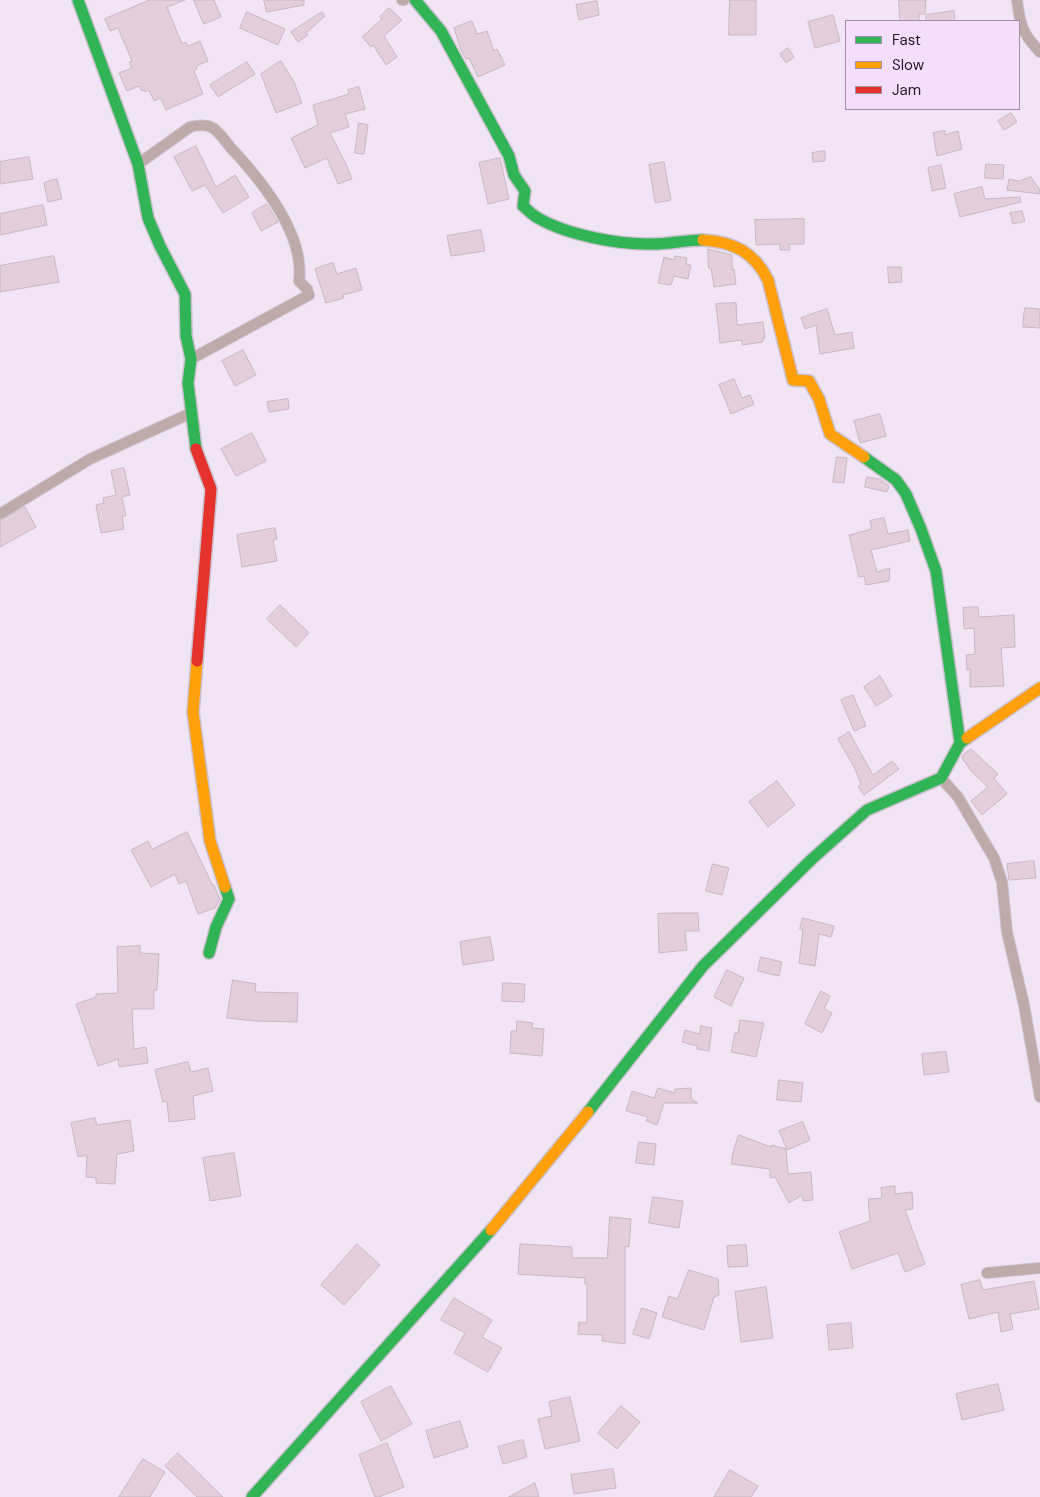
<!DOCTYPE html>
<style>
body{margin:0}
#map{position:relative;width:1040px;height:1497px;overflow:hidden;background:#f1e4f5;font-family:"DM Sans",sans-serif}
canvas{display:block}
.legend{position:absolute;left:845px;top:20px;width:175px;height:90px;box-sizing:border-box;background:#f5defb;border:1px solid #a190a6;margin:0;padding:6px 9px;list-style:none;font-size:15px;color:#231b26}
.legend li{display:flex;align-items:center;gap:10px;height:25px}
.legend b{width:25px;border:1px solid #a190a6}
</style>
<div id="map">
<canvas width="1040" height="1497"></canvas>
<ul class="legend">
<li><b style="height:6px;background:#30b455"></b>Fast</li>
<li><b style="height:6px;background:#ff9f0a"></b>Slow</li>
<li><b style="height:6px;background:#e5322d"></b>Jam</li>
</ul>
</div>
<script>
const g = document.querySelector('canvas').getContext('2d');
g.lineJoin = 'round';
function fill(path, color) {
  g.fillStyle = color;
  g.fill(path, 'evenodd');
}
function stroke(path, color, width, dash) {
  g.strokeStyle = color;
  g.lineWidth = width;
  g.lineCap = dash ? 'butt' : 'round';
  g.setLineDash(dash || []);
  g.stroke(path);
}
const building = new Path2D(`
 M150 0H185L167 7 182 44 186 42 188 46 200 41 208 61 196 66 197 69 194 71 203 94 166 110 161 98 154 101 149 90 145 92 144 90 142 91 139 86 127 91 119 73 132 68 129 62 132 61 118 28 110 31 105 19Z
 M194 0H214L221 17 204 24Z
 M264 0H304V5L267 12Z
 M730 0H756V35H729Z
 M899 0H926L925 14H919V21H900Z
 M597 1 599 15 579 20 576 5Z
 M389 8 402 20 384 36 397 57 386 65 373 45 371 47 362 37 382 19 380 17Z
 M954 11 955 21H926V15Z
 M247 12 285 29 278 45 240 28Z
 M322 12 325 16 306 33 308 35 298 42 291 32Z
 M833 15 840 41 815 48 808 22Z
 M472 21 477 34 487 31 494 51 497 49 505 65 478 77 469 58 466 59 461 50 454 28Z
 M788 48 794 57 786 63 780 54Z
 M281 61 294 82 302 103 276 113 261 74Z
 M247 62 255 74 218 97 210 85Z
 M359 87 365 109 345 114 349 127 330 133 346 164 352 179 338 184 327 158 305 168 291 138 318 125 313 105 349 94 348 90Z
 M1011 113 1017 122 1004 130 998 121Z
 M359 123 368 125 364 154 355 153Z
 M945 131V135L958 131 962 149 937 156 933 133Z
 M196 146 216 187 235 175 249 197 223 213 205 185 192 191 174 157Z
 M825 151V161L813 162 812 153Z
 M29 157 33 179 0 184V162Z
 M500 158 509 199 488 204 479 163Z
 M664 162 671 200 655 203 649 165Z
 M986 164 1004 165 1003 179 985 178Z
 M941 165 946 188 932 191 928 168Z
 M1031 177 1040 190V194L1007 190 1009 179 1019 181Z
 M57 179 62 199 48 202 44 183Z
 M982 187 985 199 1020 197 1021 202 960 217 954 194Z
 M267 204 278 222 261 231 252 213Z
 M43 205 47 225 0 235V214Z
 M1022 211 1025 221 1013 224 1010 213Z
 M804 219V244H789L790 250H780V244L756 245 755 220Z
 M481 230 485 251 451 256 447 236Z
 M708 249 732 255V270L734 269 736 284 714 287 711 268H709Z
 M54 256 59 282 0 292V266Z
 M675 256 687 258 686 264 691 265 688 279 674 276 671 285 658 283 664 257 674 260Z
 M333 263 337 274 356 268 362 290 343 295 344 298 326 303 315 269Z
 M888 267H901L902 282 889 283Z
 M736 303 737 325 763 322 765 338H763V342L742 345V340L720 343 716 304Z
 M1025 308 1040 309V328L1023 327Z
 M827 309 835 335 852 332 854 348 820 354 816 325 805 329 801 318Z
 M243 350 256 375 235 386 222 361Z
 M734 379 742 398 750 395 754 404 731 414 719 385Z
 M288 399 289 409 269 412 267 402Z
 M880 414 886 436 860 443 854 421Z
 M252 433 266 461 236 476 221 449Z
 M837 457 847 458 844 483 833 482Z
 M124 468 130 495 122 497 126 516H122L124 529 101 533 96 505 104 503 103 498 116 495 111 471Z
 M867 477 880 479 889 486 887 492 865 487Z
 M25 507 36 527 0 547V521Z
 M884 518 888 534 908 530 910 541 871 550 877 572 890 568 889 581 866 585 864 576 859 577 849 535 872 529 870 521Z
 M275 528 277 539 273 540 277 561 242 567 237 535Z
 M280 605 309 633 296 647 267 619Z
 M978 607 979 617 1014 615 1015 647 1001 648 1004 686 970 687V669L967 670 966 655 975 654 974 628 964 629 963 608Z
 M880 676 892 696 876 706 864 687Z
 M853 695 866 726 854 731 841 700Z
 M849 732 873 775 892 761 899 769 864 795 858 787 861 784 854 767 838 739Z
 M971 749 998 774 994 778 1007 794 982 815 971 801 988 787 971 771 962 758 964 754Z
 M777 781 795 805 768 827 749 802Z
 M187 832 213 886 214 885 220 899 215 908 198 914 186 881 179 884 175 874 151 887 131 850 148 841 152 849Z
 M1034 861 1036 878 1009 880 1007 864Z
 M713 864 729 868 722 895 706 891Z
 M672 913H698L699 931H685L687 950 659 953 658 914Z
 M803 918 834 926 831 937 819 934 815 966 799 963 803 930 800 929Z
 M490 937 494 960 463 965 460 942Z
 M140 946V953L159 954 157 990H154V1009H132L134 1049 146 1047 148 1063 119 1067 118 1059 98 1066 76 1004 96 997V994L118 993 117 947Z
 M761 957 782 962 779 976 758 971Z
 M727 970 744 978 731 1006 714 997Z
 M233 980 256 984 255 992 298 993 297 1022 256 1021 227 1018Z
 M503 983 525 984 524 1002 502 1001Z
 M821 991 830 996 824 1009 832 1013 822 1033 805 1024Z
 M740 1020 764 1023 756 1057 731 1052 735 1033H738Z
 M517 1021 533 1023 532 1028 544 1029 542 1056 510 1053 511 1031H516Z
 M701 1026 712 1028 709 1051 697 1049V1046L682 1042 685 1030 699 1034Z
 M946 1052 949 1072 924 1075 922 1054Z
 M188 1062 191 1072 208 1068 213 1091 193 1096 195 1119 169 1122 167 1101 163 1102 155 1070Z
 M779 1080 803 1083 801 1102 777 1100Z
 M658 1088 675 1093V1089L691 1088V1099L698 1103H664L657 1125 646 1121 648 1117 626 1111 632 1091 654 1098Z
 M95 1118 97 1125 130 1120 134 1151 117 1154 115 1184 96 1183V1178L86 1177 87 1155 78 1157 71 1123Z
 M803 1122 810 1140 787 1150 779 1131Z
 M739 1135 771 1147 772 1145 786 1149 788 1174 811 1172 813 1200 803 1201 802 1195 789 1203 775 1177 770 1178V1169L731 1164 733 1152Z
 M639 1142 656 1144 654 1165 636 1163Z
 M234 1153 241 1196 210 1201 203 1158Z
 M895 1186V1194L912 1192 913 1209 905 1210 925 1264 905 1272 898 1253 852 1269 839 1232 870 1221 868 1199 882 1198 881 1188Z
 M653 1197 683 1201 679 1228 649 1223Z
 M610 1217 631 1219 629 1247 625 1246V1344L602 1341 603 1335 578 1334 579 1322 587 1323V1284H585V1278L518 1274 520 1244 572 1247V1258H607Z
 M357 1244 380 1265 344 1305 321 1285Z
 M746 1245 748 1266 728 1267 727 1246Z
 M689 1270 718 1279 719 1295 714 1297 704 1330 662 1317 669 1296 677 1299Z
 M980 1280 983 1290 1034 1281 1039 1309 1010 1314 1013 1329 1001 1332 998 1312 969 1319 961 1285Z
 M766 1287 773 1338 741 1342 735 1292Z
 M454 1298 492 1320 482 1337 502 1348 488 1372 454 1353 465 1333 441 1320Z
 M642 1308 657 1313 649 1339 633 1334Z
 M851 1323 853 1348 829 1350 827 1325Z
 M998 1384 1004 1410 962 1420 956 1394Z
 M391 1386 412 1424 381 1441 361 1402Z
 M570 1397 580 1441 545 1449 538 1419 552 1416 549 1402Z
 M621 1406 640 1422 617 1449 598 1433Z
 M460 1421 468 1447 434 1458 426 1431Z
 M523 1440 527 1457 503 1464 498 1447Z
 M387 1443 404 1487 379 1497H375L359 1455Z
 M178 1453 223 1497H197L165 1466Z
 M143 1459 165 1472 150 1497H119Z
 M613 1469 616 1488 574 1494 571 1475Z
 M730 1470 758 1486 751 1497H714Z
 M535 1483 539 1497H509Z`);
fill(building, '#e4cedc');
stroke(building, '#c6b9c3', 1);
const street = new Path2D(`
 M402 0H404
 M1017 0C1020 25 1022 33 1040 52
 M138 164 190 127C198 125 206 124 213 128 219 132 226 142 231 148 261 180 305 234 299 281L307 289 309 295 191 359
 M0 514 90 459 191 413
 M941 778 958 797 994 858 1002 882 1007 932 1024 1005 1040 1097
 M987 1273 1040 1268`);
const fast = new Path2D(`
 M78 0 138 164 148 218 160 246 185 294 186 336 191 359 188 383 196 449
 M415 0 441 31 509 156 514 175 525 191 523 206C528 210 532 215 538 218 567 235 620 245 653 244 670 244 686 240 703 240
 M864 457 896 480 906 494 921 529 936 571 960 743
 M209 953 216 927 229 899 225 887
 M588 1112 703 966 812 859 867 810 941 778 960 743 967 738
 M252 1497 491 1230`);
const slow = new Path2D(`
 M703 240C734 242 754 252 768 280L793 380 809 381 819 399 830 434 864 457
 M197 661 193 712 210 841 225 887
 M967 738 1040 688
 M491 1230 588 1112`);
const jam = new Path2D(`
 M196 449 211 489 197 661`);
stroke(street, '#cbc1ce', 12);
stroke(fast, '#cbc1ce', 14);
stroke(slow, '#cbc1ce', 14);
stroke(jam, '#cbc1ce', 14);
stroke(street, '#beaaa8', 10);
stroke(fast, '#30b455', 11);
stroke(slow, '#ff9f0a', 11);
stroke(jam, '#e5322d', 11);
</script>
